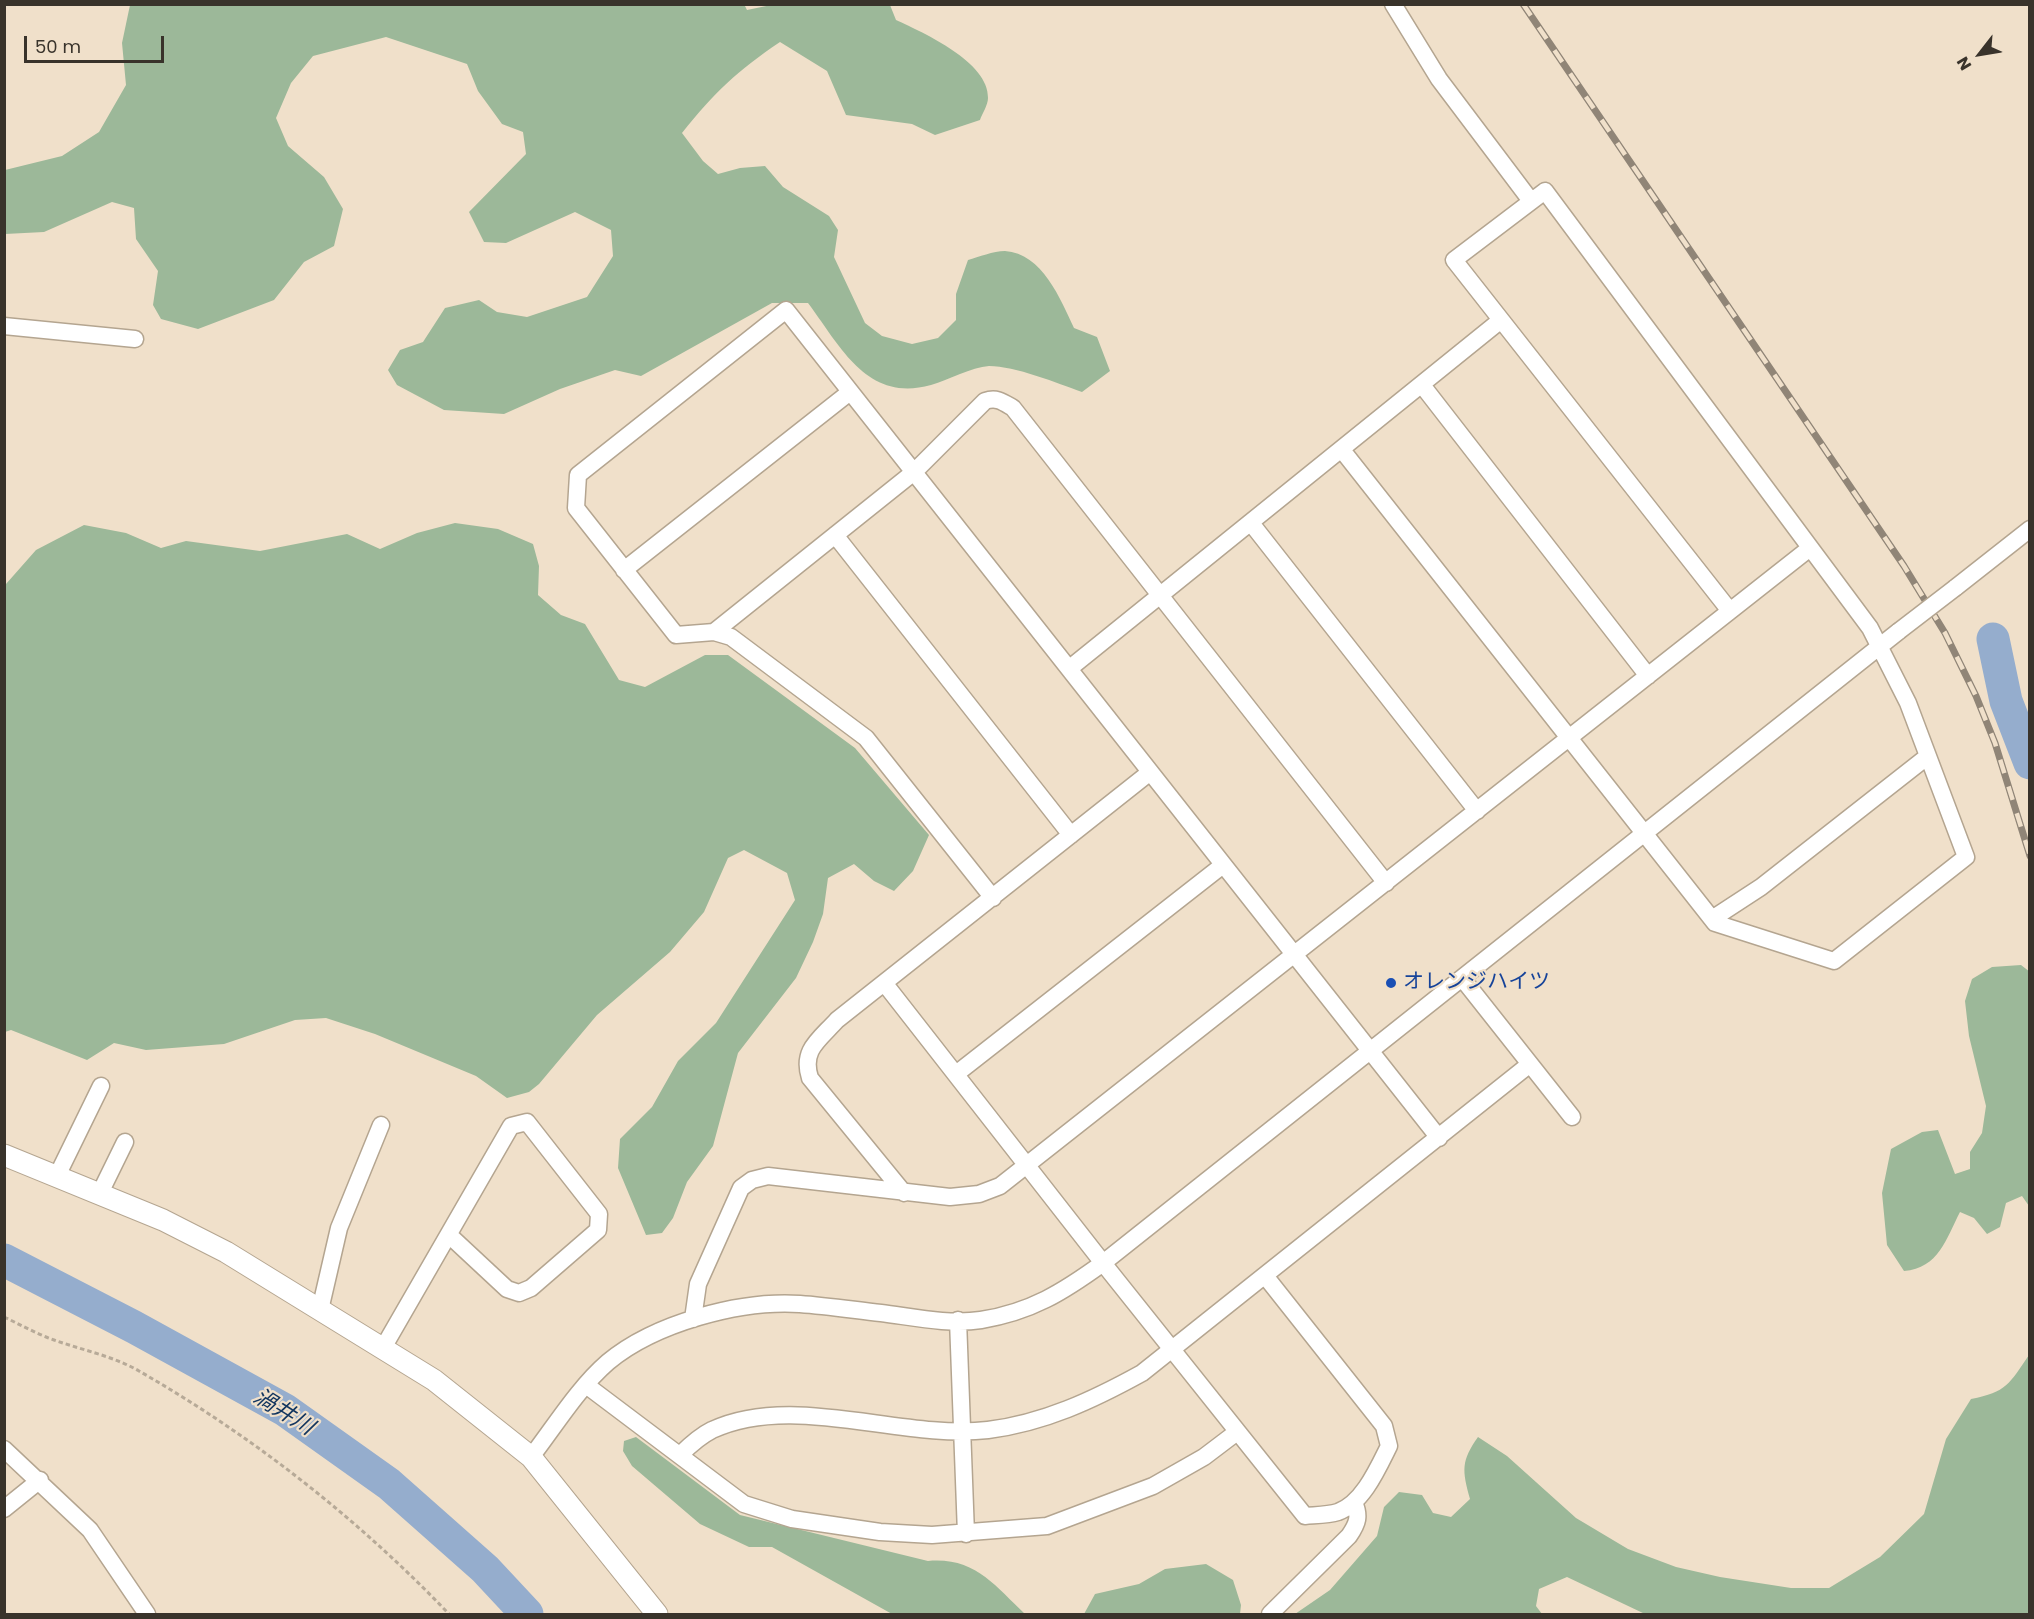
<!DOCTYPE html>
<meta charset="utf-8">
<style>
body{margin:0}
#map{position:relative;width:2034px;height:1619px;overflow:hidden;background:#f0e0ca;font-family:Poppins,sans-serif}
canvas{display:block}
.frame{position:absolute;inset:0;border:6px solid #39332b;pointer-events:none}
.north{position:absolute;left:1950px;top:24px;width:60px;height:60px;-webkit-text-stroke:4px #f0e0ca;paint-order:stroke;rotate:239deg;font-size:16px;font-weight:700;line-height:24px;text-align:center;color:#39332b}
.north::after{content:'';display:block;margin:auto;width:21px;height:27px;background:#39332b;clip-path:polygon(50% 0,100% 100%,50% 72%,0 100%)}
.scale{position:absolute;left:24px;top:36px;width:140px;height:27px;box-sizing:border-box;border:3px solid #39332b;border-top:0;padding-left:8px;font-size:18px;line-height:21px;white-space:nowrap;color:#39332b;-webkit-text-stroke:4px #f0e0ca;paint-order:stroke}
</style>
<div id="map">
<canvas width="2034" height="1619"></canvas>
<div class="frame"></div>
<div class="north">N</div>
<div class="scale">50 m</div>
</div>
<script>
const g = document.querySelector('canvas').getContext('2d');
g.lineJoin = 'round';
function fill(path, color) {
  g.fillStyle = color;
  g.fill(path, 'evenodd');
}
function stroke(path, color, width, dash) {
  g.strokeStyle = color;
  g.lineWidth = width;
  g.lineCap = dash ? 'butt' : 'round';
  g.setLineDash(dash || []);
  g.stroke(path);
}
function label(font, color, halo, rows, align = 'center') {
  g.font = font + ' Poppins,"Noto Sans JP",sans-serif';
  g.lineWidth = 4.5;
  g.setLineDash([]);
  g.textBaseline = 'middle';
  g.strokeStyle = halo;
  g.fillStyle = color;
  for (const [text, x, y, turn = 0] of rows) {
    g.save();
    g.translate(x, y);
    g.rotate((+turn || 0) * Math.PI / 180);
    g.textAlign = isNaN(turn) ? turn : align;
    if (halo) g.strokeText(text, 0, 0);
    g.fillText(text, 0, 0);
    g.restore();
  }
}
fill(new Path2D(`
 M744 4 747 10 776 4 890 5 896 20C924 33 989 62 988 98 988 105 982 114 980 120L935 135 912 124 846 115 827 71 780 42C737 71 715 92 682 133L703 161 718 174 740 168 765 166 783 187 829 216 838 230 834 257 865 323 882 336 912 344 938 338 956 320V294L968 260C979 257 993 251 1005 251 1042 253 1061 300 1074 328L1097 337 1110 371 1082 392C1057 383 1015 366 989 366 971 367 949 380 931 385 867 403 841 347 808 303H772L641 376 615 370 560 389 504 414 444 410 397 385 388 370 400 350 423 342 445 308 479 300 497 312 527 317 587 297 613 256 611 230 575 212 506 243 484 242 469 212 526 154 523 132 502 124 478 91 467 64 386 37 313 56 291 83 276 118 288 146 324 177 343 209 334 246 304 262 274 300 198 329 161 319 153 305 158 271 136 239 134 208 112 202 44 232 5 234V170L62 156 99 132 126 85 122 43 130 5Z
 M455 523 498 529 533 544 539 566 538 595 561 615 585 624 619 680 645 687 705 655H728L855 748 929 835 913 871 894 891 874 881 854 864 828 878 823 914 813 942 796 978 738 1053 713 1146 687 1182 673 1218 662 1233 646 1235 618 1168 620 1139 652 1107 678 1061 716 1023 795 900 787 873 744 850 728 858 704 912 670 952 597 1015 539 1084 529 1092 507 1098 476 1076 375 1034 326 1018 295 1020 224 1044 146 1050 114 1043 87 1060 11 1030 5 1032 6 584 36 550 84 525 126 533 161 548 186 541 260 551 347 534 380 549 417 533Z
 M2021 965 2030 972 2029 1206 2022 1196 2006 1203 2000 1227 1987 1234 1974 1218 1960 1212C1946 1239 1939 1268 1904 1271L1887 1245 1882 1193 1891 1149 1922 1132 1938 1130 1955 1174 1970 1169V1152L1982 1133 1986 1106 1969 1036 1965 1001 1972 979 1992 967Z
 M2029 1355V1614H1645L1567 1577 1539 1589 1536 1606 1542 1614H1295L1330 1590 1377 1536 1384 1507 1399 1492 1422 1495 1433 1513 1451 1517 1470 1499C1462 1470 1461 1461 1478 1437L1507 1456 1576 1518 1628 1549 1676 1567 1720 1577 1791 1588H1829L1880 1557 1924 1514 1946 1439 1971 1399C2007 1392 2009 1384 2029 1355Z
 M636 1437 740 1515 928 1561C975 1557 994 1585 1025 1614H892L772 1547H749L700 1524 632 1466 623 1451 624 1441Z
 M1206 1564 1233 1580 1241 1605 1240 1614H1084L1095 1594 1139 1584 1165 1569Z`), '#9cb899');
stroke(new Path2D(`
 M1993 639 2006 701 2030 763
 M4 1260 134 1327 285 1410 389 1484 485 1569 527 1614`), '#95adcd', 33);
const minor = new Path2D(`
 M1393 4 1439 79 1531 201
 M4 326 135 339
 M1422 385 1648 676
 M1342 450 1715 923 1834 961 1966 857 1908 703 1870 628 1545 191 1454 260 1730 611
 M1251 523 1477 811
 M835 535 1071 835
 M624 570 850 392
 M1955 588 2030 529
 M714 632 914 472 985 401C997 397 1003 402 1013 408L1386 883
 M1070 668 1501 320
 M993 898 866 738 731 637 714 632 676 635 576 508 578 475 786 310 1439 1138
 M1712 919 1761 887 1928 756
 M1462 978 1572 1117
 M885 984 1103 1263 1305 1516C1316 1515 1328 1515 1338 1512 1363 1503 1378 1468 1389 1446L1384 1426 1266 1277
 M956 1074 1223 865
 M57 1176 101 1086
 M100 1193 125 1142
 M904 1193 810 1078C801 1050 819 1040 837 1020L1149 773
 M320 1310 339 1228 381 1125
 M693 1319 698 1284 741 1188 752 1180 768 1176 950 1197 979 1194 1000 1186 1810 548
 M958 1320 966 1534
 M383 1348 511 1126 527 1122 599 1214 598 1230 531 1288 519 1293 507 1289 449 1235
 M586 1385 744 1504 792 1519 880 1532 932 1535 1047 1526 1153 1486 1204 1457 1237 1432
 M4 1449 90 1530 147 1614
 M680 1455C689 1446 700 1436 712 1430 793 1392 900 1440 988 1430 1044 1423 1093 1400 1142 1373L1530 1064
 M531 1457C555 1426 578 1388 608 1362 655 1323 740 1300 800 1304 827 1306 854 1310 881 1313 913 1317 949 1325 981 1320 1031 1312 1063 1292 1103 1263L1899 631
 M4 1509 40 1480
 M1270 1614 1349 1536C1358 1523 1360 1516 1354 1502`);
const tertiary = new Path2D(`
 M4 1155 163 1220 226 1252 434 1380 531 1457 657 1614`);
stroke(minor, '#b4a590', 19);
stroke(tertiary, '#b4a590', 23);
stroke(new Path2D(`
 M4 1317C21 1325 37 1334 54 1340 82 1350 113 1356 139 1371 254 1437 358 1519 449 1614`), '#b7aa98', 3, [4.5, 3]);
stroke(minor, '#fff', 16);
stroke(tertiary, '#fff', 21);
const rail = new Path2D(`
 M1523 4 1904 566 1945 633 1976 696 1995 743 2030 856`);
stroke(rail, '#908577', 7);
stroke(rail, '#f0e0ca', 4.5, [14]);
const minorBridge = new Path2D(`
 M1899 631 1955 588`);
stroke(minorBridge, '#b4a590', 19, []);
stroke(minorBridge, '#fff', 16);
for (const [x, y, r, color] of [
 [1391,983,6,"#1a4fb4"]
]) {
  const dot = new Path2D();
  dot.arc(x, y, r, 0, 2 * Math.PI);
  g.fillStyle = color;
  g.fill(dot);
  stroke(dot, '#f0e0ca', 2);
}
label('21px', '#164399', '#f0e0ca', [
 ["オレンジハイツ",1403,983]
], 'left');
label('italic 22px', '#133660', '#f0e0ca', [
 ["渦井川",283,1413,32]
]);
</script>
